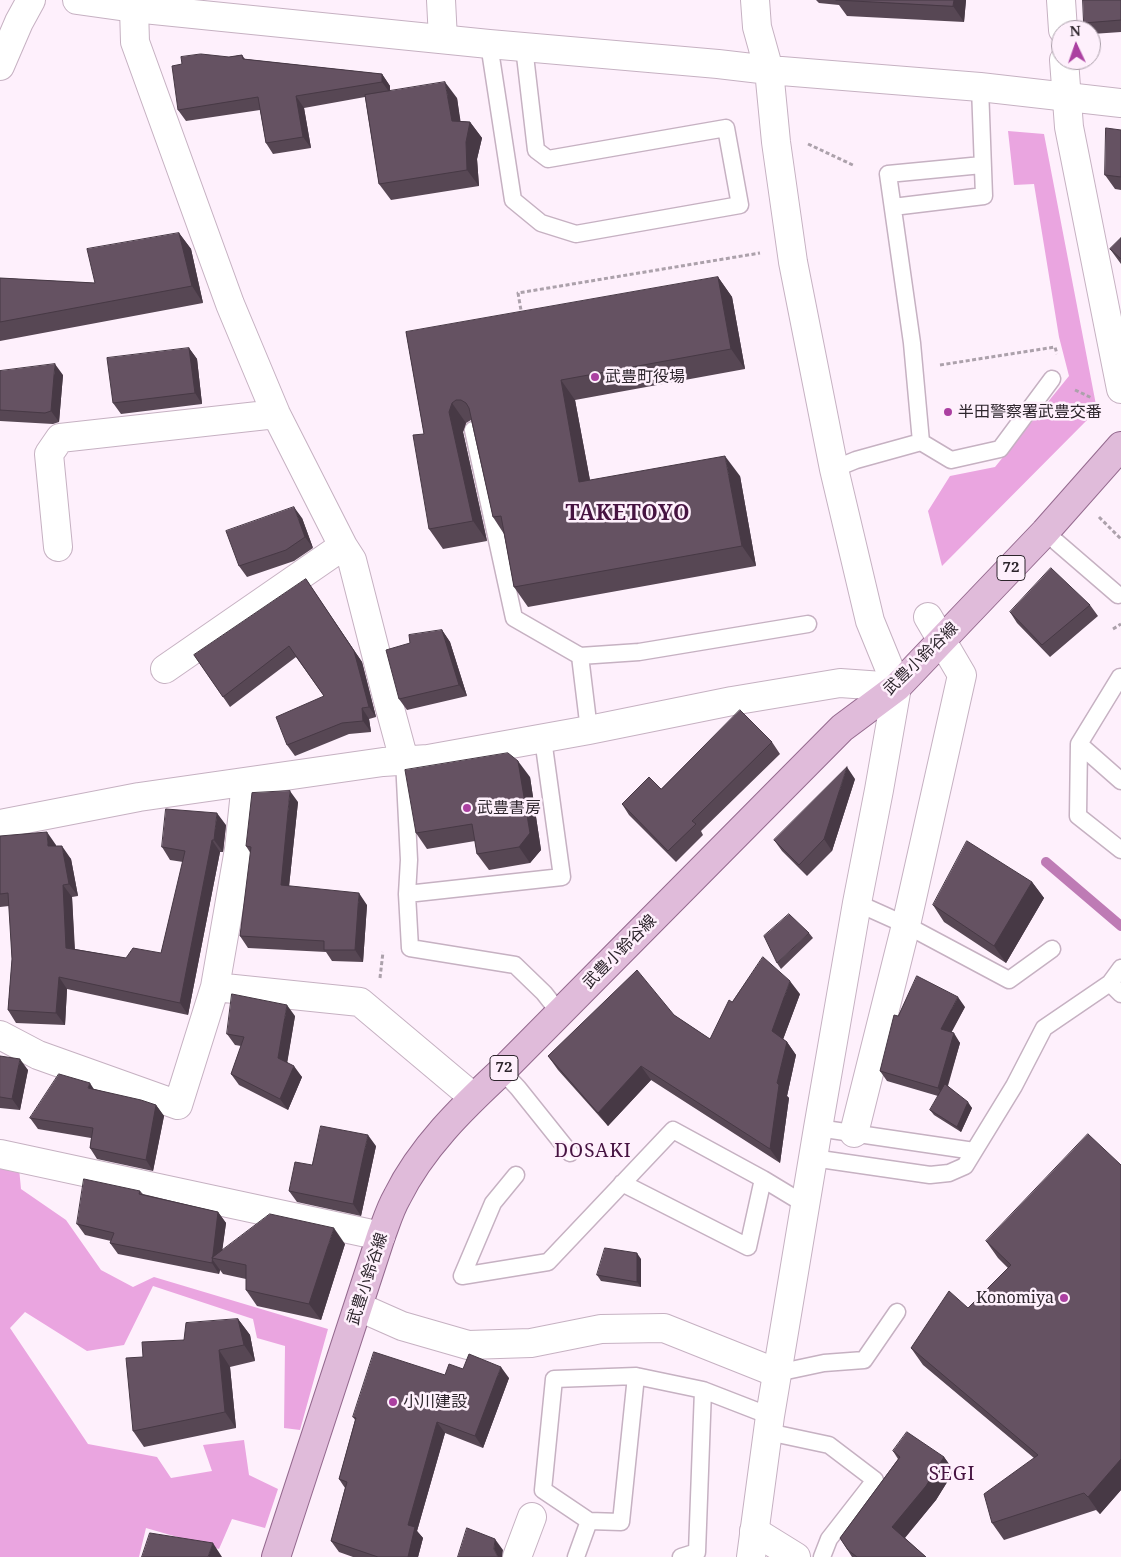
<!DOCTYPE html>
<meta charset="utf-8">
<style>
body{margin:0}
#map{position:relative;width:1121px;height:1557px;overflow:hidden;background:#fef0fc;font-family:"Noto Serif",serif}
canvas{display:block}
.north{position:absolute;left:1051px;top:20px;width:50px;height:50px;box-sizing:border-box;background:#fef0fc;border:1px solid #aa9fa9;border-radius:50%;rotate:357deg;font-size:14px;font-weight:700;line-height:20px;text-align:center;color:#2d252c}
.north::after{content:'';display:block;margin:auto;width:18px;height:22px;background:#ab40a1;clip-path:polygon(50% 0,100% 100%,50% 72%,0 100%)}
</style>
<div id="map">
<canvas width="1121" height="1557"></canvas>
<div class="north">N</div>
</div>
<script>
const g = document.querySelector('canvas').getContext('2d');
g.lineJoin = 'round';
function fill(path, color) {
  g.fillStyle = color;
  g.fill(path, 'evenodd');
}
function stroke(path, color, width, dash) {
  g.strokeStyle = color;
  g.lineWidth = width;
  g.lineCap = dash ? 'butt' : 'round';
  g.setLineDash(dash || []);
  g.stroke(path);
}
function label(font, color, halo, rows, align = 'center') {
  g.font = font + ' "Noto Serif","Noto Sans JP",serif';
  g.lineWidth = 5;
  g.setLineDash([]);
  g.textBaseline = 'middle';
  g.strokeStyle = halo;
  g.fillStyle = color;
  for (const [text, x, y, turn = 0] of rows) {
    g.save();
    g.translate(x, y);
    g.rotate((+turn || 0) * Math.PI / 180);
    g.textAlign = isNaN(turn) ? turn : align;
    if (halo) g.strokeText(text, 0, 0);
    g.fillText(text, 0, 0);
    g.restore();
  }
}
fill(new Path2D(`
 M1008 131 1044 134 1097 410 942 566 928 511 950 476 995 467 1069 376 1059 337 1034 184 1014 185Z
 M0 1164 19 1168 21 1189 66 1220 101 1270 133 1287 154 1277 328 1329 300 1430 284 1428 285 1346 257 1338 253 1319 153 1286 124 1345 87 1351 25 1312 10 1328 88 1444 157 1457 171 1478 212 1471 203 1445 244 1440 249 1475 278 1489 265 1528 232 1519 219 1549 146 1528 139 1557H0Z`), '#eaa5e0');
stroke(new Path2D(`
 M1046 862 1121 926`), '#be7bb5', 10);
const lane = new Path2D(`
 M489 44 513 200 541 223 576 234 740 205 726 128 548 159 536 150 524 47
 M893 207 984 196 980 87
 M473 430 514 618 580 656 589 730
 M921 442 951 460 1000 449 1052 379
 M834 469 856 460 921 442 912 343 888 174 982 165
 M1045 532 1118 595
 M580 656 639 652 808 624
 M1121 678 1120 677 1079 744 1078 816 1121 850
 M1079 744 1121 781
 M404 760 409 860 407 894 562 877 543 739
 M407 894 410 948 515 965 544 993 559 1012
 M857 903 906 925 1009 980 1052 949
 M1110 983 1121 968
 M502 1071 518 1088 570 1153
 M818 1128 974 1151
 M813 1158 930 1175 949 1173 965 1166 1014 1086 1044 1028 1110 983 1121 994
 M516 1175 493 1203 462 1276 548 1262 673 1130 763 1179 806 1205
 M622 1183 748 1247 763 1179
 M777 1373 824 1363 864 1360 897 1312
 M768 1432 829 1445 875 1480 829 1539 822 1557
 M589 1521 543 1490 554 1379 636 1376
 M576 1557 589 1521 621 1522 636 1376 703 1390 770 1416
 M681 1557 697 1552 703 1390`);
const street = new Path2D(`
 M441 0 443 39
 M1061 0 1063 30
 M134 8 135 42 230 304 276 414 343 546 352 560 388 701 404 760
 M1064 60 1069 127 1121 389
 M0 66 19 22 31 0
 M58 547 49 454 60 438 276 414
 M165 669 343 546
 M0 824 139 797 383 762 428 759 589 730 732 701 840 683 897 687
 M215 987 360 1002 473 1097
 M0 1035 38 1055 178 1105 215 987 239 849 246 782
 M854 1133 906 925 962 675 928 617
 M0 1154 381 1236
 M359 1307 402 1326 468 1345 531 1343 601 1329 664 1328 777 1373
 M754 1531 796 1557
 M517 1557 532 1517`);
const secondary = new Path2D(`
 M77 0 134 8 489 44 718 64 769 70 980 87 1121 103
 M751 1557 770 1416 818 1128 857 903 879 790 897 687 870 621 834 469 793 262 776 142 769 70 757 27 755 0`);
const primary = new Path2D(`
 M276 1557 381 1236C386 1223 390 1209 397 1197 421 1148 462 1108 502 1071L842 728 897 687 1045 532 1121 446`);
stroke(lane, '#c6b1c2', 19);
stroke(street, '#c6b1c2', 30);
stroke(secondary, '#c6b1c2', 30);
stroke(primary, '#94698e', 30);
stroke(new Path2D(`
 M808 144 855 166
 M522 316 518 293 760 253
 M940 365 1055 347 1057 354
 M1075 390 1092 398
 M1099 517 1121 539
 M1113 629 1121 624
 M380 978 383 952`), '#aca1ab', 3, [4, 2.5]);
stroke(lane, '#fff', 16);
stroke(street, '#fff', 28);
stroke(secondary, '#fff', 28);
stroke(primary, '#e0bbda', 28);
fill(new Path2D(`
 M816 0H966L964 22 847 16 839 5 819 3Z
 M1121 0V32L1092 34 1091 30H1089L1084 23Z
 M242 55 245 59 382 74 390 86V91L457 98 460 121 470 122 482 138 477 159 479 186 391 200 379 184 365 97 304 108 311 148 273 154 266 143 260 110 186 121 178 110 182 64Z
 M1121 130V190L1115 189 1105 175Z
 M179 233 191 249 203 303 0 341V278L95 283Z
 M1121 238V264L1110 249Z
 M718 277 732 297 745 369 575 400 590 480 740 476 756 566 528 607 514 587 504 534 493 517 471 420 466 423 463 432 487 541 443 549 429 529 424 434 406 332Z
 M189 348 197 359 202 404 121 414 113 403Z
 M0 371 63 375 59 422 53 424 0 421Z
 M302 518 313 548 294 561 247 577 239 566Z
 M306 579 362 662 376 717 369 719 371 732 349 734 295 756 287 745 324 696 296 657 230 707 194 655Z
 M1090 605 1098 616 1050 657 1017 623 1010 612Z
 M442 630 450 642 467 696 407 710 399 699 410 643Z
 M772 742 780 754 701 831 703 835 676 862 629 815 622 804 661 789Z
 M530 777 541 850 530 863 489 870 477 854 475 841 427 849 416 833Z
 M855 779 832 851 807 876 782 851 774 840Z
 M298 802 289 886 367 905 363 962 332 961 326 952 248 948 240 936 251 854 246 846Z
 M226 825 223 852H220L188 1015 67 989 65 1025 16 1023 8 1010 12 959 9 906 0 907V836L56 845V846L71 859 78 896 72 897 75 949 126 958 161 953 183 862 170 860 162 847Z
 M1032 882 1044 898 1006 963 944 922 933 905Z
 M809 933 813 938 781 969 777 963Z
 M800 994 783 1039 787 1042 796 1055 787 1096 789 1098 780 1163 651 1080 608 1126 558 1070 548 1056 674 1015 710 1039 732 1002Z
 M965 1007 951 1032 960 1043 948 1086 972 1108 961 1132 934 1115 930 1110 938 1096 887 1081 880 1071 898 1016Z
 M295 1016 287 1062 302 1077 288 1110 239 1085 231 1074 241 1046 235 1045 227 1034Z
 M0 1056 28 1070 20 1110 0 1108Z
 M94 1089 156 1105 164 1116 153 1171 97 1159 90 1148 91 1138 38 1129 30 1118Z
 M376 1146 361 1216 297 1202 289 1191 312 1165Z
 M1121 1165V1490L1100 1514 1096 1510 1004 1540 992 1523 1034 1458 923 1365 911 1348 968 1308 1008 1268 998 1258 986 1241Z
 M140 1191 143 1194 218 1212 226 1223 222 1250 345 1244 321 1320 257 1306 246 1290V1279L223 1274 220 1270 219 1274 118 1254 110 1243 111 1241 85 1235 77 1224Z
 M641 1259V1287L601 1281 597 1275Z
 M238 1319 250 1335 255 1361 230 1367 236 1428 144 1447 133 1431 143 1357 184 1340Z
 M463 1369 509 1378 483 1448 445 1433 417 1531 423 1538 418 1557H353L339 1552 331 1541 345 1488 339 1479 355 1420 353 1417Z
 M893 1451 944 1457 954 1471 936 1500 905 1538 926 1557H852L840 1538 898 1459Z`), '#574754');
fill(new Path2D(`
 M954 0H966L964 22 953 6Z
 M382 74 390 86V93L382 82Z
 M445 82 457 98 463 137 452 121Z
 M296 96 304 108 311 148 303 137Z
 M470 122 482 138 477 159 479 186 467 170 466 142Z
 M179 233 191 249 203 303 192 286Z
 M718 277 732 297 745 369 731 349Z
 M189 348 197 359 202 404 195 393Z
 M55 364 63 375 59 422 51 411Z
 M561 380 575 400 594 502 579 482Z
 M452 403 466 423 463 432 487 541 473 521 449 412Z
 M725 456 740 476 756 566 742 546Z
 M294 507 302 518 313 548 305 537Z
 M313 590 362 662 376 717 369 707Z
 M442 630 450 642 467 696 459 685Z
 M362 708 369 719 371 732 363 721Z
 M518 761 530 777 541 850 530 863 519 847Z
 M847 767 855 779 832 851 824 839Z
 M290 791 298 802 288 896 281 885Z
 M217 813 226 825 223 852 214 840Z
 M47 832 56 845V858L48 846Z
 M212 840 220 852 188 1015 180 1003Z
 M62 846 71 859 78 896 69 884Z
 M1032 882 1044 898 1006 963 994 946Z
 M63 885 72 897 75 961 66 948Z
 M359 893 367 905 363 962 355 950Z
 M59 977 67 989 65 1025 56 1013Z
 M790 981 800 994 781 1045 772 1031Z
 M958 997 965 1007 948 1039 941 1029Z
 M287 1005 295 1016 286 1070 278 1058Z
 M954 1033 960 1043 944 1097 938 1088Z
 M787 1042 796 1055 787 1096 789 1098 780 1163 770 1149 777 1083Z
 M20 1059 28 1070 20 1110 12 1099Z
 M294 1066 302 1077 288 1110 280 1099Z
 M641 1066 651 1080 608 1126 598 1113Z
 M90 1083 97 1094 88 1088Z
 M968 1102 972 1108 961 1132 957 1127Z
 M156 1105 164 1116 153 1171 146 1160Z
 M368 1135 376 1146 361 1216 353 1204Z
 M218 1212 226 1223 221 1260 212 1258Z
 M334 1228 345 1244 321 1320 309 1304Z
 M637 1253 641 1259V1287L637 1282Z
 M212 1259 220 1270 219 1274 212 1263Z
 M238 1319 250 1335 255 1361 244 1345Z
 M219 1350 230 1367 236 1428 225 1412Z
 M501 1367 509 1378 483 1448 475 1436Z
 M437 1422 445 1433 417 1531 423 1538 418 1557H408V1525Z
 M944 1457 954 1471 936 1500 902 1541 892 1527Z
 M1121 1459V1490L1100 1514 1088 1497Z
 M495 1539 503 1550 502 1557H498L494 1549Z
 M213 1543 222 1557H208Z`), '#473945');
const building = new Path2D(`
 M836 0H954L953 6Z
 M1083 0H1121V20L1084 23Z
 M201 54 229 57 242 55 243 59 382 74V82L296 96 303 137 266 143 258 97 178 110 172 66 182 64 181 57Z
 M445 82 452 121 470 122 466 142 467 170 379 184 365 95Z
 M1106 128 1121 130V177L1105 175Z
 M179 233 192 286 0 322V278L95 283 87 249Z
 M1121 238V259L1110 249Z
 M718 277 731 349 561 380 579 482 725 456 742 546 514 587 501 516 493 517 469 408 466 403 461 400H456L452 403 449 412 473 521 429 529 413 435 424 434 406 332Z
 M189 348 195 393 113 403 107 358Z
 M55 364 51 411 45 413 0 410V371Z
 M294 507 305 537 286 550 239 566 226 531Z
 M1051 568 1090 605 1042 645 1010 612Z
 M306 579 354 651 369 707 362 708 363 721 342 723 287 745 276 717 324 696 289 646 223 697 194 655Z
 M442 630 459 685 399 699 386 650 410 643 409 635Z
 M740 710 772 742 692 821 696 824 668 851 622 804 649 777 661 789Z
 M508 753 518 761 530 833 519 847 477 854 472 824 416 833 405 770Z
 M847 767 824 839 799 865 774 840Z
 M290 791 281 885 359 893 355 950H324V941L240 936 251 847 246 846 252 793Z
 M166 809 217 813 214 840H212L180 1003 59 977 56 1013 8 1010 12 959 8 893 0 894V836L47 832 48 846H62L69 884 63 885 66 948 126 958 133 948 161 953 185 851 162 847Z
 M967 841 1032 882 994 946 933 905Z
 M789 914 809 933 777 963 764 936Z
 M763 957 790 981 772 1031 787 1042 777 1083 779 1085 770 1149 641 1066 598 1113 548 1056 637 970 674 1015 710 1039 729 1000 732 1002Z
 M917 976 958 997 941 1029 954 1033 938 1088 880 1071 894 1015 898 1016Z
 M232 994 287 1005 278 1058 294 1066 280 1099 231 1074 244 1037 227 1034Z
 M0 1056 20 1059 12 1099 0 1097Z
 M59 1074 90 1083 88 1088 141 1100 156 1105 146 1160 90 1148 93 1128 30 1118Z
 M945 1084 968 1102 957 1127 930 1110Z
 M321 1126 368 1135 353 1204 289 1191 295 1162 312 1165Z
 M1088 1134 1121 1165V1459L1088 1497 1084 1493 992 1523 984 1494 1038 1455 911 1348 949 1291 968 1308 1011 1265 986 1241Z
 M84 1179 140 1191 139 1194 218 1212 212 1263 110 1243 114 1233 77 1224Z
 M270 1214 334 1228 309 1304 246 1290V1265L212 1258Z
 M605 1248 637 1253V1282L597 1275Z
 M238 1319 244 1345 219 1350 225 1412 133 1431 126 1358 143 1357 142 1342 184 1340 186 1323Z
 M374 1352 445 1375 449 1364 463 1369 469 1354 501 1367 475 1436 437 1422 408 1525 415 1527 408 1557H378L331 1541 347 1482 339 1479 356 1418 353 1417Z
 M907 1432 944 1457 926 1486 892 1527 926 1557H857L848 1550 840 1538 900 1457 893 1451Z
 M467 1528 495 1539 494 1549 498 1557H458Z
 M150 1533 213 1543 208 1557H142Z`);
fill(building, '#655262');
stroke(building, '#473945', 1);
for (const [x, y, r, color] of [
 [595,377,5,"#ab40a1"],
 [948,412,5,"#ab40a1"],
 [467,808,5,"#ab40a1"],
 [1064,1298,5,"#ab40a1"],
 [393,1402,5,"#ab40a1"]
]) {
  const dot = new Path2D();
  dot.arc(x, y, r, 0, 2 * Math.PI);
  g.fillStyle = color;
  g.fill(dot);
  stroke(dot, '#fef0fc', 2);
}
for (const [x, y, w] of [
 [1011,568,28],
 [504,1068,28]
]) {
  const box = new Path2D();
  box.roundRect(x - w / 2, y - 12.5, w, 25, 4);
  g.fillStyle = '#fef0fc';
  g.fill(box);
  stroke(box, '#2d252c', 1);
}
label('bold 15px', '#2d252c', null, [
 ["72",1011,568],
 ["72",504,1068]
]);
label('16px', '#2d252c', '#fef0fc', [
 ["武豊町役場",605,377],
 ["半田警察署武豊交番",958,412],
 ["武豊書房",477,808],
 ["Konomiya",1054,1298,"right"],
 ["小川建設",403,1402]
], 'left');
label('16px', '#2d252c', '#fef0fc', [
 ["武豊小鈴谷線",921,659,-44],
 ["武豊小鈴谷線",620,952,-45],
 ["武豊小鈴谷線",368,1279,-72]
]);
g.letterSpacing = '1px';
label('19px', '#461341', '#fef0fc', [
 ["DOSAKI",593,1152],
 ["SEGI",952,1475]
]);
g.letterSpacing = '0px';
g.letterSpacing = '1px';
label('bold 21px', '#461341', '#fef0fc', [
 ["TAKETOYO",628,514]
]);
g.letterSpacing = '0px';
</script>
